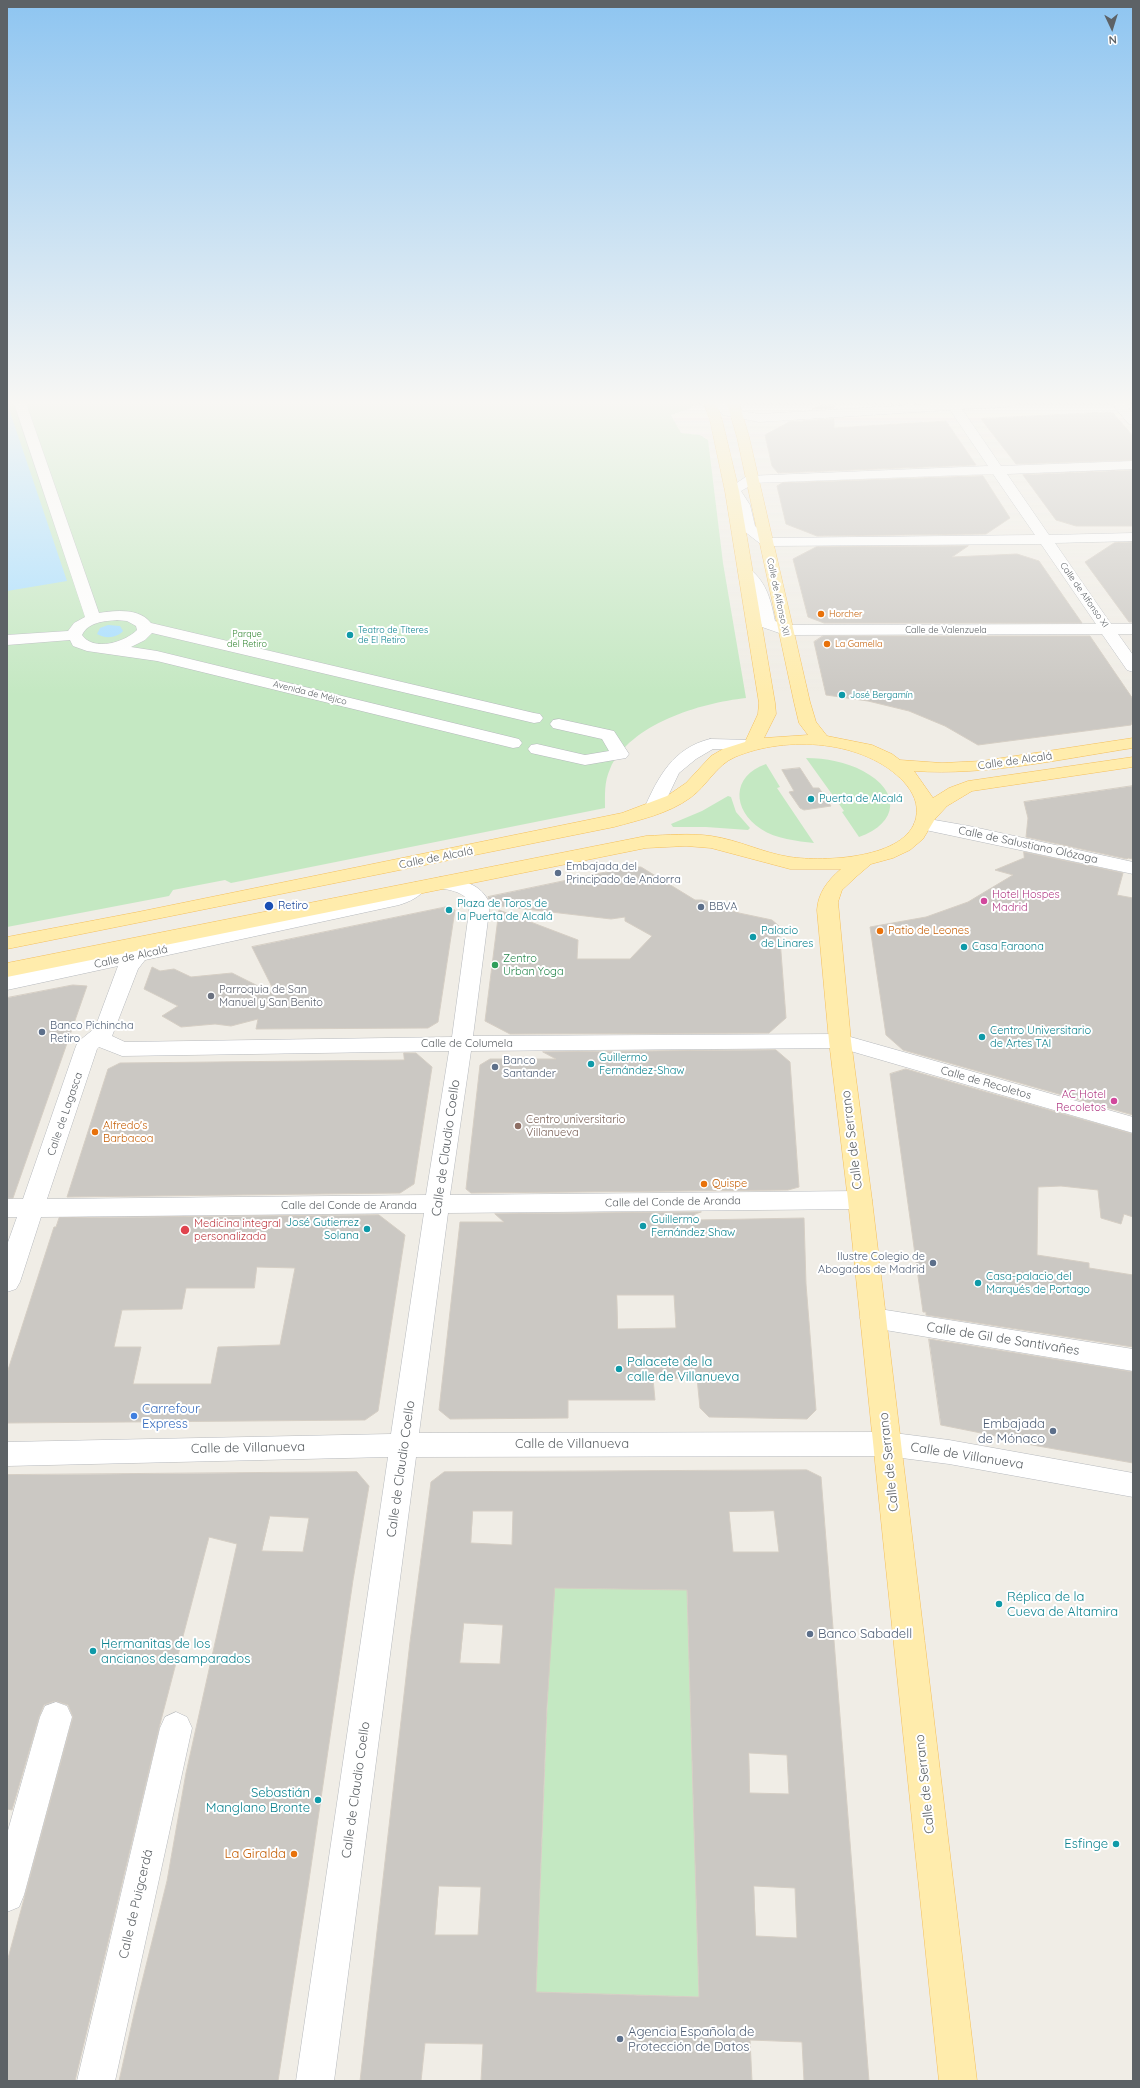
<!DOCTYPE html>
<meta charset="utf-8">
<style>
body{margin:0}
#map{position:relative;width:1140px;height:2088px;overflow:hidden;background:#f0ede6;font-family:Quicksand,sans-serif}
canvas{display:block}
.frame{position:absolute;inset:0;border:8px solid #5d6266;pointer-events:none}
.north{position:absolute;left:1092px;top:8px;width:40px;height:40px;-webkit-text-stroke:3px #fff;paint-order:stroke;rotate:176deg;font-size:11px;font-weight:700;line-height:16px;text-align:center;color:#5d6266}
.north::after{content:'';display:block;margin:auto;width:14px;height:18px;background:#5d6266;clip-path:polygon(50% 0,100% 100%,50% 72%,0 100%)}
</style>
<div id="map">
<canvas width="1140" height="2088"></canvas>
<div class="frame"></div>
<div class="north">N</div>
</div>
<script>
const g = document.querySelector('canvas').getContext('2d');
g.lineJoin = 'round';
function fill(path, color) {
  g.fillStyle = color;
  g.fill(path, 'evenodd');
}
function stroke(path, color, width, dash) {
  g.strokeStyle = color;
  g.lineWidth = width;
  g.lineCap = dash ? 'butt' : 'round';
  g.setLineDash(dash || []);
  g.stroke(path);
}
function label(font, color, halo, rows, align = 'center') {
  g.font = font + ' Quicksand,sans-serif';
  g.lineWidth = 4;
  g.setLineDash([]);
  g.textBaseline = 'middle';
  g.strokeStyle = halo;
  g.fillStyle = color;
  for (const [text, x, y, turn = 0] of rows) {
    g.save();
    g.translate(x, y);
    g.rotate((+turn || 0) * Math.PI / 180);
    g.textAlign = isNaN(turn) ? turn : align;
    if (halo) g.strokeText(text, 0, 0);
    g.fillText(text, 0, 0);
    g.restore();
  }
}
fill(new Path2D(`
 M7 403H696L689 409 671 415 681 433 700 435 708 440 723 563 746 698C700 703 630 724 610 769 604 782 605 795 605 808L231 883 225 880 173 890 169 896 7 927Z
 M806 758C826 758 846 762 863 771 901 791 899 823 859 837L842 812 844 811Z
 M766 764 780 787 777 788 814 843C797 841 776 839 761 829 732 810 731 776 766 764Z
 M728 796 731 797 736 812 750 828 748 830 706 827H673L671 824 702 811Z
 M552 1587 687 1590 699 1997 536 1992Z`), '#c4e8c2');
fill(new Path2D(`
 M7 403 67 581 7 591Z
 M108 625 120 626 123 631C117 638 105 639 97 634L100 628Z`), '#a7deff');
const building = new Path2D(`
 M825 403H834V408L813 409Z
 M1107 412 1113 413 1133 436V460L1016 464 981 419Z
 M834 419V428L946 421 976 465 778 473 772 466 765 435 789 422Z
 M1133 470V526H1076L1056 520 1023 475Z
 M983 476 1010 518 986 534 817 536 786 524 777 486 782 483Z
 M1133 542V622H1129L1085 562 1114 543Z
 M968 546 952 557 1017 554 1039 561 1082 623H824L808 617 793 559 816 547Z
 M823 636H1090L1133 699V718L1131 725 978 745 945 726 909 711 868 701 826 695 814 642Z
 M800 768 813 788H819L831 806 804 810 800 808 789 792 794 791 782 770Z
 M1133 786V859L1128 858 1127 859 1026 837 1028 818 1024 802Z
 M1024 852 1123 873 1117 895 1133 898V1115L903 1050 886 1035 870 927 926 917 968 902 1013 875 995 870 1024 858Z
 M630 867H641L695 900H702L739 913 772 920 779 926 786 1018 769 1033 510 1034 485 1021 499 910 578 940 577 959H630L652 936 625 921V917L611 919 491 905 488 897Z
 M446 907 455 910 438 1022 428 1028 256 1029 258 1019 231 1026 215 1024 181 1027 162 1016 178 1006 144 989 152 967 160 971 174 969 191 977 232 973 276 995 252 947Z
 M73 985 87 986 13 1198H7V998Z
 M776 1050 790 1062 799 1187 788 1190 471 1193 466 1189 480 1065 490 1059H556L543 1052Z
 M404 1053H416L432 1067 414 1184 400 1193 67 1197 108 1069 120 1063 404 1060Z
 M906 1069 1133 1134V1217L1124 1214 1121 1224 1101 1218 1098 1190 1061 1186 1038 1187 1037 1255 1089 1263V1268L1133 1275V1347L926 1315V1312H923L890 1074Z
 M701 1212 695 1214 696 1220 804 1218 806 1284 816 1410 807 1419 709 1417 700 1408 697 1378 653 1379 655 1400H568V1418L450 1419 439 1410 460 1222H504L495 1214ZM617 1295H674L676 1328 618 1329Z
 M379 1215 405 1235 378 1411 365 1420 7 1423V1373L54 1227H56L59 1218ZM257 1267 295 1268 280 1345 218 1347 211 1384H133L141 1347H114L122 1310 182 1309 186 1288H254Z
 M929 1339 1133 1372V1463L1010 1441 1011 1439 941 1425Z
 M807 1470 821 1477 869 2081H804L802 2042 750 2040 752 2081H481L483 2044 425 2043 421 2081H360L410 1642 431 1482 444 1472ZM473 1511H513L512 1545 471 1543ZM774 1511 779 1552H733L729 1512ZM555 1588 687 1590 699 1997 536 1992 547 1706ZM464 1623 503 1625 500 1664 460 1663ZM749 1753 787 1755 789 1794 750 1793ZM439 1886 481 1887 478 1935H435ZM754 1886 795 1888 797 1938 756 1936Z
 M357 1472 369 1486 353 1580 308 1887 278 2081H119L134 2014 167 1881 186 1773 237 1544 209 1537 159 1728 75 2081H7V1962L73 1717 68 1705 55 1701 44 1705 39 1717 12 1810 7 1809V1475ZM270 1516 309 1518 303 1552 262 1551Z`);
fill(building, '#cbc8c3');
stroke(building, '#d5cec4', 1);
const minor = new Path2D(`
 M14 403H26L99 613C115 610 140 608 151 623L534 713 540 714 543 718 540 722 534 723 152 633 145 640 131 647 157 651 519 739 522 743 519 747 513 748 157 661 87 651 73 646 70 640 7 645V635L68 631 74 623 85 617ZM117 620 127 621 136 626 137 630C125 642 94 652 82 635 88 622 105 621 117 620Z
 M713 403H726L731 409 759 414 946 403H1014L1008 407 962 409 1001 466 1133 461V469L1007 474 1049 535 1133 533V541L1055 543 1111 624H1133V634H1118L1133 655V672L1127 670 1102 634 785 635 762 627 751 589 738 572 740 569H750C767 583 771 601 775 621L787 625 1096 624 1041 544 767 546 762 545 744 531 739 523 734 501 725 491 747 476 988 466 950 410 759 422 723 415ZM993 474 1035 535 770 538 755 526 750 505 741 491 755 483Z
 M1111 403H1124L1133 413V425L1129 424Z
 M559 719 614 731 629 754 626 758 585 765 531 753 528 749 531 745 537 744 585 755 609 751 602 739 553 728 550 724 553 720Z
 M710 739 752 740 758 741 761 745 758 749 752 750 713 749 696 759 679 773 660 813 653 815 646 813 644 809C658 777 673 748 710 739Z
 M923 818 969 826 1133 862V874L916 828 914 824 916 820Z
 M441 877C462 880 481 883 490 904L473 1036 840 1034 1133 1117V1133L840 1048 471 1051 450 1195 860 1191 869 1194 872 1200 869 1206 860 1209 448 1213 419 1433 886 1432 949 1440 1133 1473V1497L949 1464 886 1456 416 1457 334 2081H296L388 1457 7 1466V1442L391 1434 424 1213 41 1217 20 1282 16 1289 7 1292V1245L17 1217H7V1199H23L76 1046 79 1041 95 1028 118 966 7 990V976L387 896 396 893 409 884 416 882 423 884 426 888C420 897 409 902 399 905L145 960 138 969 112 1036 125 1042 452 1037 470 904C464 890 447 890 434 887L431 883 434 879ZM99 1047 122 1056 449 1051 426 1195 47 1199 97 1049Z
 M873 1308 1133 1349V1371L873 1328 864 1325 860 1318 864 1311Z
 M56 1702 67 1706 72 1717 24 1895 19 1907 7 1912V1834L40 1717 45 1706Z
 M176 1712 187 1717 192 1728 115 2081H77L160 1728 165 1717Z`);
const major = new Path2D(`
 M704 403H716L722 420 739 491 775 703 776 714 764 738 808 735 799 723 794 702 737 437 727 403H739L749 437 810 702 816 722 827 736 872 745 892 754 900 760 942 763 982 761 1133 738V748C1061 759 987 776 914 771L933 798 949 788 968 781 1133 757V767L972 791 947 806 935 819 923 839 910 850 893 858 871 864 857 876 842 890 838 902 851 1041 872 1200 977 2081H939L848 1200 829 1041 817 910C818 893 828 880 841 869H790L711 848 686 846 646 848 7 977V963L646 836C668 835 690 833 711 836 739 840 763 853 790 857 823 862 907 859 916 818 919 804 913 792 904 782 865 740 787 735 735 757 716 765 707 786 690 798 668 814 639 820 614 827L7 949V937L138 912 622 813 667 796 686 783 711 756 723 749 745 742 758 714 759 703 725 491 710 420Z`);
stroke(minor, '#b6b9bd', 1);
stroke(major, '#f4bf5b', 1);
fill(minor, '#fff');
fill(major, '#ffecac');
const sky = g.createLinearGradient(0, 0, 0, 695);
sky.addColorStop(0, '#8ec5f1');
sky.addColorStop(0.58, '#f8f7f4');
sky.addColorStop(1, '#f8f7f400');
g.fillStyle = sky;
g.fillRect(0, 0, 1140, 695);
for (const [x, y, r, color] of [
 [821,614,4,"#e8710a"],
 [350,635,4,"#0f9aa8"],
 [827,644,4,"#e8710a"],
 [842,695,4,"#0f9aa8"],
 [811,799,4,"#0f9aa8"],
 [558,873,4,"#5c6f8a"],
 [984,901,4,"#d1479c"],
 [269,906,5,"#1a4fb4"],
 [701,907,4,"#5c6f8a"],
 [449,910,4,"#0f9aa8"],
 [880,931,4,"#e8710a"],
 [753,937,4,"#0f9aa8"],
 [964,947,4,"#0f9aa8"],
 [495,965,4,"#2e9e5b"],
 [211,996,4,"#6b7280"],
 [42,1032,4,"#5c6f8a"],
 [982,1037,4,"#0f9aa8"],
 [591,1064,4,"#0f9aa8"],
 [495,1067,4,"#5c6f8a"],
 [1114,1101,4,"#d1479c"],
 [518,1126,4,"#8d6e63"],
 [95,1132,4,"#e8710a"],
 [704,1184,4,"#e8710a"],
 [643,1226,4,"#0f9aa8"],
 [367,1229,4,"#0f9aa8"],
 [185,1230,5,"#e0444e"],
 [933,1263,4,"#5c6f8a"],
 [978,1283,4,"#0f9aa8"],
 [619,1369,4,"#0f9aa8"],
 [134,1416,4,"#3f7fe0"],
 [1053,1431,4,"#5c6f8a"],
 [999,1604,4,"#0f9aa8"],
 [810,1634,4,"#5c6f8a"],
 [93,1651,4,"#0f9aa8"],
 [318,1800,4,"#0f9aa8"],
 [1116,1844,4,"#0f9aa8"],
 [294,1854,4,"#e8710a"],
 [620,2039,4,"#5c6f8a"]
]) {
  const dot = new Path2D();
  dot.arc(x, y, r, 0, 2 * Math.PI);
  g.fillStyle = color;
  g.fill(dot);
  stroke(dot, '#fff', 1.5);
}
label('9px', '#5d6266', '#fff', [
 ["Calle de Alfonso XI",1084,595,55],
 ["Calle de Alfonso XII",778,597,78],
 ["Calle de Valenzuela",946,630],
 ["Avenida de Méjico",310,693,14]
]);
label('9px', '#c56008', '#fff', [
 ["Horcher",829,614],
 ["La Gamella",835,644]
], 'left');
label('9px', '#0d838f', '#fff', [
 ["Teatro de Títeres",358,630],
 ["de El Retiro",358,640],
 ["José Bergamín",850,695]
], 'left');
label('9px', '#358734', '#fff', [
 ["Parque",247,634],
 ["del Retiro",247,644]
]);
label('11px', '#5d6266', '#fff', [
 ["Calle de Alcalá",1015,761,-8],
 ["Calle de Salustiano Olózaga",1028,845,12],
 ["Calle de Alcalá",436,858,-11],
 ["Calle de Alcalá",131,957,-12],
 ["Calle de Columela",467,1044],
 ["Calle de Recoletos",986,1083,16],
 ["Calle de Lagasca",65,1114,-71],
 ["Calle del Conde de Aranda",673,1202,-1],
 ["Calle del Conde de Aranda",349,1206]
]);
label('11px', '#0d838f', '#fff', [
 ["Puerta de Alcalá",819,799],
 ["Plaza de Toros de",457,904],
 ["la Puerta de Alcalá",457,917],
 ["Palacio",761,931],
 ["de Linares",761,944],
 ["Casa Faraona",972,947],
 ["Centro Universitario",990,1031],
 ["de Artes TAI",990,1044],
 ["Guillermo",599,1058],
 ["Fernández-Shaw",599,1071],
 ["Guillermo",651,1220],
 ["Fernández Shaw",651,1233],
 ["José Gutierrez",359,1223,"right"],
 ["Solana",359,1236,"right"],
 ["Casa-palacio del",986,1277],
 ["Marqués de Portago",986,1290]
], 'left');
label('11px', '#4e5e75', '#fff', [
 ["Embajada del",566,867],
 ["Principado de Andorra",566,880],
 ["BBVA",709,907],
 ["Banco Pichincha",50,1026],
 ["Retiro",50,1039],
 ["Banco",503,1061],
 ["Santander",503,1074],
 ["Ilustre Colegio de",925,1257,"right"],
 ["Abogados de Madrid",925,1270,"right"]
], 'left');
label('11px', '#b23c85', '#fff', [
 ["Hotel Hospes",992,895],
 ["Madrid",992,908],
 ["AC Hotel",1106,1095,"right"],
 ["Recoletos",1106,1108,"right"]
], 'left');
label('11px', '#164399', '#fff', [
 ["Retiro",278,906]
], 'left');
label('11px', '#c56008', '#fff', [
 ["Patio de Leones",888,931],
 ["Alfredo's",103,1126],
 ["Barbacoa",103,1139],
 ["Quispe",712,1184]
], 'left');
label('11px', '#27864d', '#fff', [
 ["Zentro",503,959],
 ["Urban Yoga",503,972]
], 'left');
label('11px', '#5b616d', '#fff', [
 ["Parroquia de San",219,990],
 ["Manuel y San Benito",219,1003]
], 'left');
label('11px', '#785e54', '#fff', [
 ["Centro universitario",526,1120],
 ["Villanueva",526,1133]
], 'left');
label('11px', '#be3a42', '#fff', [
 ["Medicina integral",194,1224],
 ["personalizada",194,1237]
], 'left');
label('13px', '#5d6266', '#fff', [
 ["Calle de Serrano",852,1140,-97],
 ["Calle de Claudio Coello",446,1148,-82],
 ["Calle de Gil de Santivañes",1003,1339,9],
 ["Calle de Villanueva",572,1444],
 ["Calle de Villanueva",248,1448,-1],
 ["Calle de Villanueva",967,1456,9],
 ["Calle de Serrano",889,1462,-96],
 ["Calle de Claudio Coello",401,1469,-82],
 ["Calle de Serrano",925,1784,-96],
 ["Calle de Claudio Coello",356,1790,-82],
 ["Calle de Puigcerdá",136,1904,-77]
]);
label('13px', '#0d838f', '#fff', [
 ["Palacete de la",627,1362],
 ["calle de Villanueva",627,1377],
 ["Réplica de la",1007,1597],
 ["Cueva de Altamira",1007,1612],
 ["Hermanitas de los",101,1644],
 ["ancianos desamparados",101,1659],
 ["Sebastián",310,1793,"right"],
 ["Manglano Bronte",310,1808,"right"],
 ["Esfinge",1108,1844,"right"]
], 'left');
label('13px', '#366cbe', '#fff', [
 ["Carrefour",142,1409],
 ["Express",142,1424]
], 'left');
label('13px', '#4e5e75', '#fff', [
 ["Embajada",1045,1424,"right"],
 ["de Mónaco",1045,1439,"right"],
 ["Banco Sabadell",818,1634],
 ["Agencia Española de",628,2032],
 ["Protección de Datos",628,2047]
], 'left');
label('13px', '#c56008', '#fff', [
 ["La Giralda",286,1854]
], 'right');
</script>
